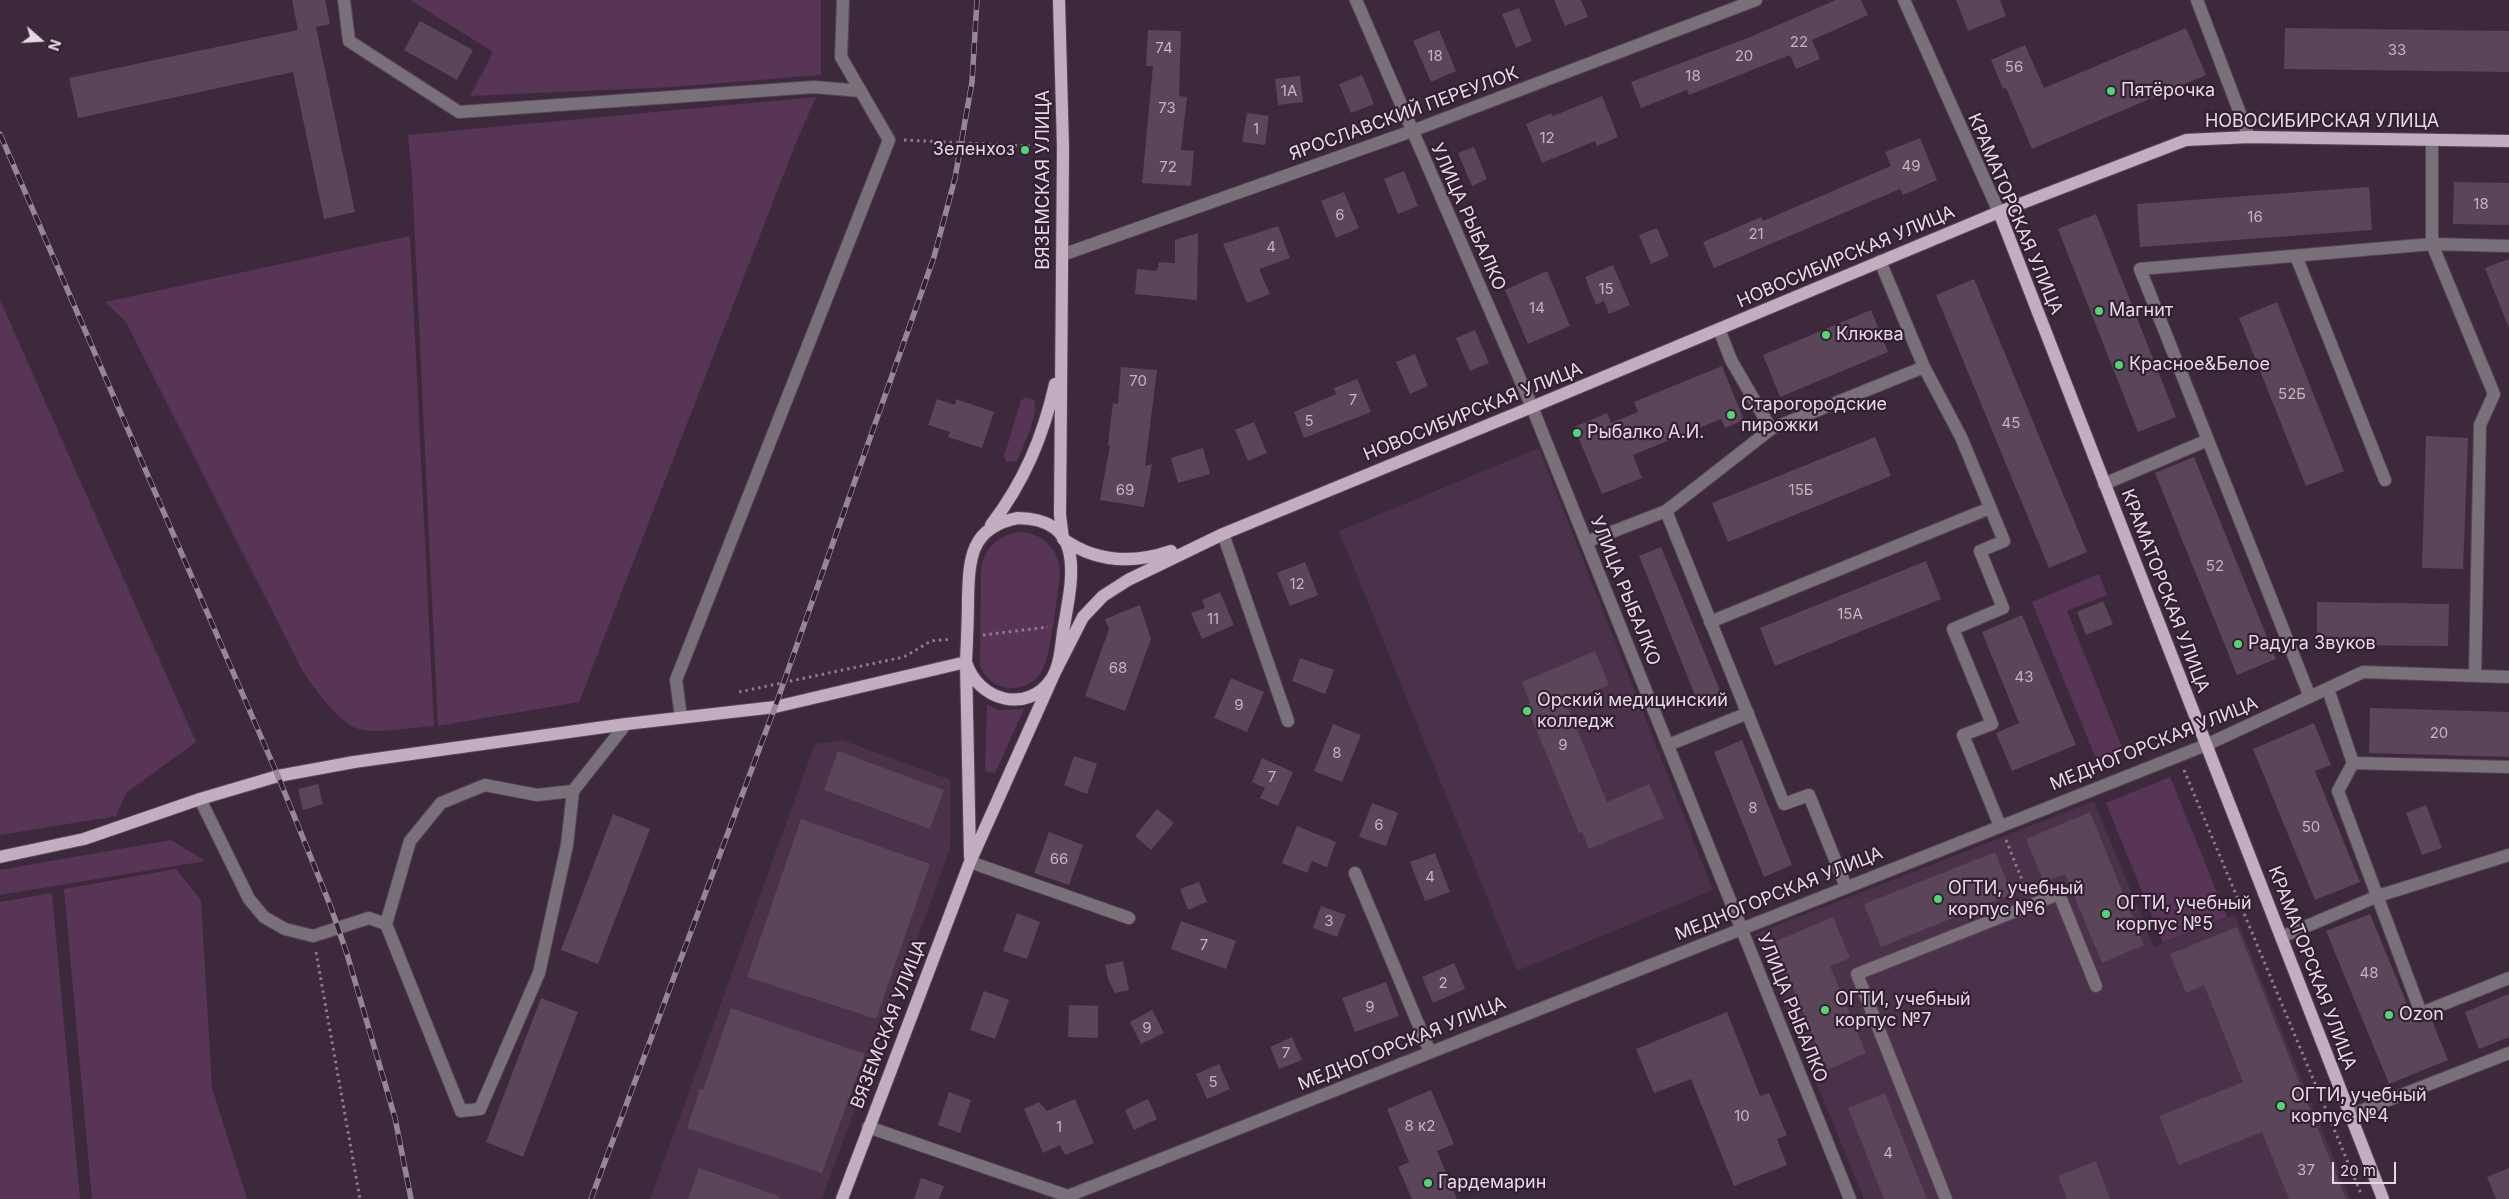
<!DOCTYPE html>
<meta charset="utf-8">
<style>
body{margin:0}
#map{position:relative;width:2509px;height:1199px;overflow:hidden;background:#3d293c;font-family:Inter,sans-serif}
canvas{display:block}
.north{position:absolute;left:15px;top:15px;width:50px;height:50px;-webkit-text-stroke:4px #331f32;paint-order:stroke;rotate:109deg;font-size:14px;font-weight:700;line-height:20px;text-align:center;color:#e6d9e5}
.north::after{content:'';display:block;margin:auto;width:18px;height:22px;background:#e6d9e5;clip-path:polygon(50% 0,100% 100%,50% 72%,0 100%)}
.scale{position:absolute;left:2332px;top:1162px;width:64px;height:22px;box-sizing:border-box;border:2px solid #e6d9e5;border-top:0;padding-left:6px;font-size:15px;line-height:18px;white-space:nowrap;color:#e6d9e5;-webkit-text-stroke:4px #331f32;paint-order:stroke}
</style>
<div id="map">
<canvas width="2509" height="1199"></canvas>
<div class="north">N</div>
<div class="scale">20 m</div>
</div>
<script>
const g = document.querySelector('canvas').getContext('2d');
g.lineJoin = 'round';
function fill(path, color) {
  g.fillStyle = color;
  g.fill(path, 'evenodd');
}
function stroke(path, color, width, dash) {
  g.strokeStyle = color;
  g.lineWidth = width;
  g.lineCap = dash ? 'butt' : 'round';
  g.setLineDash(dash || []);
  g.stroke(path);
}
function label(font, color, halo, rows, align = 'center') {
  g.font = font + ' Inter,sans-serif';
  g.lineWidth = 4.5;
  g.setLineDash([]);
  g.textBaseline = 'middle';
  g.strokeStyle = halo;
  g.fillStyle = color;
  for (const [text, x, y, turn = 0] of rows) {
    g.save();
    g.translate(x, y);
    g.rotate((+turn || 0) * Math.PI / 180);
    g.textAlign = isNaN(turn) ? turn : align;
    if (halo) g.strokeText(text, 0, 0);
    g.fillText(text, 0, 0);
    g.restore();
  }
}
fill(new Path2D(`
 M1539 448 1713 890 1517 971 1339 531Z
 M842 740 951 780 950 849 822 1199H650L815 744Z
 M2094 801 2154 947 2235 915 2350 1199H1864L1755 934Z`), '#4b3149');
fill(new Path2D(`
 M410 0H821V75L673 87 470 96 493 52Z
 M816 97 797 140 579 702 438 726 412 176 408 135Z
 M410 236 434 726C414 727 382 733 363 730 340 727 313 686 301 668L126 322 105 302Z
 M0 300 196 742 126 793 116 816 0 835Z
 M1025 397 1034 400C1039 415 1023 446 1017 461L1006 462 1004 456 1021 401Z
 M1018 532C1043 532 1060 550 1060 575 1057 596 1051 655 1042 671 1035 682 1023 689 1009 688 996 687 985 678 980 666L981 568C985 548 998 536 1018 532Z
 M2099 574 2107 595 2067 611 2123 750 2097 761 2032 602Z
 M987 704 998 710 1024 709 995 773 985 771Z
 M2170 777 2227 917 2163 943 2106 803Z
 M171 840 205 861 0 895V870Z
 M176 869 201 900 212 1088 247 1199H92L64 889Z
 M52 893 80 1199H0V902Z`), '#583556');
fill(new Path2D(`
 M292 0H325L330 24 316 27 355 212 324 219 293 72 78 118 69 78 298 30Z
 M1554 0H1581L1588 17 1565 26Z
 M1836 0H1861L1868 15 1812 40 1820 59 1796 69 1790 55 1689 95 1687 90 1641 108 1631 82 1750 37Z
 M1956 0H2000L2006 16 1968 31Z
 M1519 8 1532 41 1516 48 1502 14Z
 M420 21 473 50 457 80 404 50Z
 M2186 28 2206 75 2032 149 2006 88 2003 89 1991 60 2025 45 2044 88Z
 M2285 28 2509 31V72L2284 69Z
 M1148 30 1181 31 1179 96 1187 97 1181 150 1194 151 1191 186 1142 183 1153 66H1146Z
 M1439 30 1456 71 1431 82 1413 41Z
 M1362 75 1374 104 1351 113 1339 84Z
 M1300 76 1303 102 1278 105 1275 79Z
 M1602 96 1618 137 1597 146 1595 141 1542 163 1526 124 1551 113 1553 116Z
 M1247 113 1269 116 1265 145 1242 142Z
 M1920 138 1937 180 1903 195 1900 189 1714 268 1703 242 1761 217 1763 221 1891 166 1885 152Z
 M1474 147 1487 179 1472 186 1458 153Z
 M1404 171 1418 206 1398 214 1384 179Z
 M2454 182 2509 183V225L2453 224Z
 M2369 187 2372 230 2140 247 2137 204Z
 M1344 192 1359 228 1336 238 1321 201Z
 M2096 214 2176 417 2138 432 2058 229Z
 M1278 226 1290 258 1259 269 1270 294 1247 303 1223 244Z
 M1657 228 1669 256 1651 264 1639 235Z
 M1198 233 1197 300 1135 294 1137 269 1157 271 1159 262 1175 263V240Z
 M2509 259V325L2508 326 2485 268Z
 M1613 265 1630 305 1609 314 1604 301 1596 305 1585 277Z
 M1547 271 1570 326 1528 344 1505 290Z
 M1974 279 2087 552 2049 568 1936 295Z
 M2277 302 2344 471 2306 486 2239 318Z
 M1871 310 1888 352 1780 397 1763 355Z
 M1475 330 1489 363 1470 371 1456 338Z
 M1415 354 1428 386 1410 394 1396 362Z
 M1722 366 1744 420 1725 428 1721 419 1633 455 1642 478 1602 494 1574 427 1607 413 1611 423 1638 412 1634 402Z
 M1121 367 1157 370 1145 466 1152 464 1144 507 1100 500 1110 445H1108L1113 403 1118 404Z
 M1357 379 1371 412 1304 438 1294 412 1336 394 1334 388Z
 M937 399 955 405 956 399 994 412 982 448 948 437 950 432 928 425Z
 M1254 422 1267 453 1248 461 1235 430Z
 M2426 436 2468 438 2463 569 2422 568Z
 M1875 437 1891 476 1728 542 1712 503Z
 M1203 448 1210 474 1178 483 1171 458Z
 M2194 457 2276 659 2237 675 2155 473Z
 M1661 547 1724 700 1701 710 1639 556Z
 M1926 561 1941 599 1775 666 1760 628Z
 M1305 562 1318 595 1290 606 1277 573Z
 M1220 592 1234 625 1202 639 1191 613 1205 608 1202 600Z
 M2103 601 2113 624 2086 635 2077 612Z
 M2317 602 2449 604 2448 646 2317 645Z
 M1140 605 1151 639 1125 711 1085 696 1109 629 1105 619Z
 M2022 615 2076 745 2012 771 1996 733 2019 723 1982 632Z
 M1595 651 1609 685 1566 703 1607 802 1649 784 1664 818 1589 849 1582 832 1579 833 1526 705 1530 703 1522 682Z
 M1300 658 1334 670 1325 694 1292 681Z
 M1231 678 1264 692 1247 732 1214 718Z
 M2370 708 2509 712V757L2369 753Z
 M2314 723 2331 765 2315 771 2360 882 2315 900 2253 749Z
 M1333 724 1361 735 1342 782 1314 771Z
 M1742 740 1792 865 1764 877 1714 752Z
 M838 751 944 790 930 829 824 790Z
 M1074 756 1097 764 1087 794 1064 785Z
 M1262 758 1293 772 1278 806 1260 798 1265 788 1252 782Z
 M318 784 323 804 303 810 298 789Z
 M1372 803 1398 813 1386 846 1359 837Z
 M2426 805 2442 848 2422 855 2406 813Z
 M1157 809 1174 823 1151 850 1135 836Z
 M2090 812 2144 945 2102 963 2065 874 2044 882 2026 839Z
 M613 814 650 829 598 964 561 950Z
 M801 819 930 864 876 1019 747 977Z
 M1297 826 1336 842 1327 867 1312 861 1307 873 1282 863Z
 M1049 832 1083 845 1069 885 1034 873Z
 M1995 852 2012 894 1881 947 1864 904Z
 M1435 853 1450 892 1425 901 1410 862Z
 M1199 882 1207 902 1188 910 1180 889Z
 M1321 906 1346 915 1337 937 1313 928Z
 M1017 913 1040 922 1027 959 1003 951Z
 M2370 914 2414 1021 2431 1018 2448 1060 2389 1084 2326 931Z
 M1833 917 1850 958 1830 966 1866 1053 1827 1070 1774 942Z
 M1181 921 1236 941 1226 969 1171 949Z
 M2237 927 2315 1122 2346 1199H2289L2262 1132 2179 1165 2159 1116 2243 1082 2204 985 2186 993 2170 954Z
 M1123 961 1129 990 1115 993 1108 979 1105 965Z
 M1454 963 1465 989 1433 1003 1422 977Z
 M1386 982 1399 1016 1355 1032 1342 998Z
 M984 991 1009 1000 995 1039 970 1030Z
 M2509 994V1037L2479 1049 2465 1012Z
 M541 998 578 1012 523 1157 486 1142Z
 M1069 1005 1098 1006V1038L1068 1037Z
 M731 1008 865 1054 822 1173 687 1128 700 1089 703 1090Z
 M1152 1010 1164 1033 1141 1044 1130 1022Z
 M1727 1012 1760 1096 1769 1093 1787 1135 1777 1139 1787 1165 1734 1186 1691 1079 1654 1093 1636 1049Z
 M1292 1037 1302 1060 1279 1069 1270 1047Z
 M1219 1064 1230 1089 1207 1099 1196 1074Z
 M1431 1090 1454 1144 1437 1151 1457 1199H1412L1398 1167 1409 1162 1387 1109Z
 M949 1092 971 1100 960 1133 938 1125Z
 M1885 1093 1927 1199H1884L1848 1108Z
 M1075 1099 1094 1143 1065 1155 1060 1145 1043 1153 1024 1109 1039 1102 1047 1111Z
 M1148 1099 1157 1119 1134 1130 1125 1110Z
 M2096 1161 2110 1199H2067L2058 1176Z
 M699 1168 779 1196V1199H688Z
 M2509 1168V1199H2496L2487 1177Z
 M921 1178 944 1186 939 1199H914Z`), '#5b4559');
const minor = new Path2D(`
 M344 0 349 41 459 112 814 87 861 91
 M1356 0 1532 407 1850 1199
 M1904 0 1999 212
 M2197 0 2249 137
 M2432 140V244L2494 394 2480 425 2475 676
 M1062 255 1412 131 1756 0
 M2296 256 2385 480
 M1880 261 1924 367 1961 437 2004 541 1980 551 2003 608 1953 629 1992 724 1963 735 2000 826
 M1719 329 1731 360 1771 429
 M2104 484 2208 440
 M1223 534 1288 721
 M1586 542 1666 511
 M1710 622 1990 508
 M2328 689 2353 763 2509 767
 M2310 697 2140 269 2432 244 2509 246
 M681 717 676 680 889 140 841 57 843 0
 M1668 745 1748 713
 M2353 763 2338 791 2421 1013 2509 978
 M200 799 249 899 264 917 285 929 313 936 369 918 386 924 461 1111 480 1109 539 973 567 845 573 791 626 724
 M970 862 1129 918
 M1355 873 1430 1052
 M1846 887 1809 795 1784 804 1666 511 1771 429 1924 367
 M386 924 410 841 441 803 485 785 537 795 573 791
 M2281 937 2378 896 2509 855
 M2350 1115 2509 1053
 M868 1127 1068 1196
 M1068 1196 2206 745 2363 672 2509 677
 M1946 1199 1857 974 2059 894 2096 986`);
const major = new Path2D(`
 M1059 0 1063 148 1060 515 1063 539C1097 563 1133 564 1171 551
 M1999 212 2383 1199
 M1018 518C1087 519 1072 580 1064 626 1061 642 1061 663 1052 678 1028 715 978 701 966 662 967 641 968 620 968 600 969 559 970 527 1018 518Z
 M991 525C1024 482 1043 437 1055 384
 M0 857 84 839 200 799 278 776 354 762 626 724 775 707 966 662 970 857
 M842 1199 970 862 1055 672 1083 617 1103 596 1128 580 1223 534 1532 407 1999 212 2186 140 2249 137 2509 141`);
stroke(minor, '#584557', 14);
stroke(major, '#584557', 14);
stroke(new Path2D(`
 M904 140 1047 147
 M983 635 1048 627
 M739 692 904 657 931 641 952 639
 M2184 770 2362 1196
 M2006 840 2026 890
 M316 952 360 1199`), '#8d7c8c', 3, [2.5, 4]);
stroke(minor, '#7a7079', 12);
stroke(major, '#c3adc1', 12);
const rail = new Path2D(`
 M0 134 278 776 330 905 347 954 395 1118 411 1199
 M591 1199 775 707 934 257 955 178 972 82 977 0`);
stroke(rail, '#978796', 5.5);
stroke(rail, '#331f32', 4, [11]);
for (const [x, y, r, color] of [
 [2111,91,5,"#52d673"],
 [1025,150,5,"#52d673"],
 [2099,311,5,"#52d673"],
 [1826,335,5,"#52d673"],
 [2119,365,5,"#52d673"],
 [1731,415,5,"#52d673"],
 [1577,433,5,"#52d673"],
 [2238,644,5,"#52d673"],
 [1527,711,5,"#52d673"],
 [1938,899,5,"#52d673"],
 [2106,914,5,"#52d673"],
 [1825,1010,5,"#52d673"],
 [2389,1015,5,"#52d673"],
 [2281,1106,5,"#52d673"],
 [1428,1183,5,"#52d673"]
]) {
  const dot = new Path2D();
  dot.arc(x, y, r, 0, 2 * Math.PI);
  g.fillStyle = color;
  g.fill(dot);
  stroke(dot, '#331f32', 2);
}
label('15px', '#c3b4c2', null, [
 ["22",1799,42],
 ["74",1164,48],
 ["33",2397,50],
 ["18",1435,56],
 ["20",1744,56],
 ["56",2014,67],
 ["18",1693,76],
 ["1А",1289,91],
 ["73",1167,108],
 ["1",1256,129],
 ["12",1547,138],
 ["49",1911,166],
 ["72",1168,167],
 ["18",2481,204],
 ["6",1340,215],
 ["16",2255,217],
 ["21",1756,234],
 ["4",1271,247],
 ["15",1606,289],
 ["14",1537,308],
 ["70",1138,381],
 ["52Б",2292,394],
 ["7",1353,400],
 ["5",1309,421],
 ["45",2011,423],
 ["69",1125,490],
 ["15Б",1801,490],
 ["52",2215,566],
 ["12",1297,584],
 ["15А",1850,614],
 ["11",1213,619],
 ["68",1118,668],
 ["43",2024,677],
 ["9",1239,705],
 ["20",2439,733],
 ["9",1563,745],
 ["8",1337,753],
 ["7",1272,777],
 ["8",1753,808],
 ["6",1379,825],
 ["50",2311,827],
 ["66",1059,859],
 ["4",1430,877],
 ["3",1329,921],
 ["7",1204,945],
 ["48",2369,973],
 ["2",1443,983],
 ["9",1370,1007],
 ["9",1147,1028],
 ["7",1286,1053],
 ["5",1213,1082],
 ["10",1742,1116],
 ["8 к2",1420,1126],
 ["1",1059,1127],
 ["4",1888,1153],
 ["37",2306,1170]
]);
label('18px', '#e6d9e5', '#331f32', [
 ["Пятёрочка",2121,91],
 ["Зеленхоз",1015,150,"right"],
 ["Магнит",2109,311],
 ["Клюква",1836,335],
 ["Красное&Белое",2129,365],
 ["Старогородские",1741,405],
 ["пирожки",1741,426],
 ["Рыбалко А.И.",1587,433],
 ["Радуга Звуков",2248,644],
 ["Орский медицинский",1537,701],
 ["колледж",1537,722],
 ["ОГТИ, учебный",1948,889],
 ["корпус №6",1948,910],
 ["ОГТИ, учебный",2116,904],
 ["корпус №5",2116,925],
 ["ОГТИ, учебный",1835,1000],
 ["корпус №7",1835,1021],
 ["Ozon",2399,1015],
 ["ОГТИ, учебный",2291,1096],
 ["корпус №4",2291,1117],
 ["Гардемарин",1438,1183]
], 'left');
label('18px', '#e6d9e5', '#331f32', [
 ["ЯРОСЛАВСКИЙ ПЕРЕУЛОК",1404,114,-20],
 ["НОВОСИБИРСКАЯ УЛИЦА",2322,122],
 ["ВЯЗЕМСКАЯ УЛИЦА",1044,180,-90],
 ["КРАМАТОРСКАЯ УЛИЦА",2015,214,67],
 ["УЛИЦА РЫБАЛКО",1468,217,66],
 ["НОВОСИБИРСКАЯ УЛИЦА",1846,257,-23],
 ["НОВОСИБИРСКАЯ УЛИЦА",1473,412,-22],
 ["УЛИЦА РЫБАЛКО",1625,591,68],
 ["КРАМАТОРСКАЯ УЛИЦА",2165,591,69],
 ["МЕДНОГОРСКАЯ УЛИЦА",2154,744,-22],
 ["МЕДНОГОРСКАЯ УЛИЦА",1779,894,-22],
 ["КРАМАТОРСКАЯ УЛИЦА",2312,968,69],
 ["УЛИЦА РЫБАЛКО",1792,1008,68],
 ["ВЯЗЕМСКАЯ УЛИЦА",889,1024,-69],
 ["МЕДНОГОРСКАЯ УЛИЦА",1402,1044,-22]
]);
</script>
